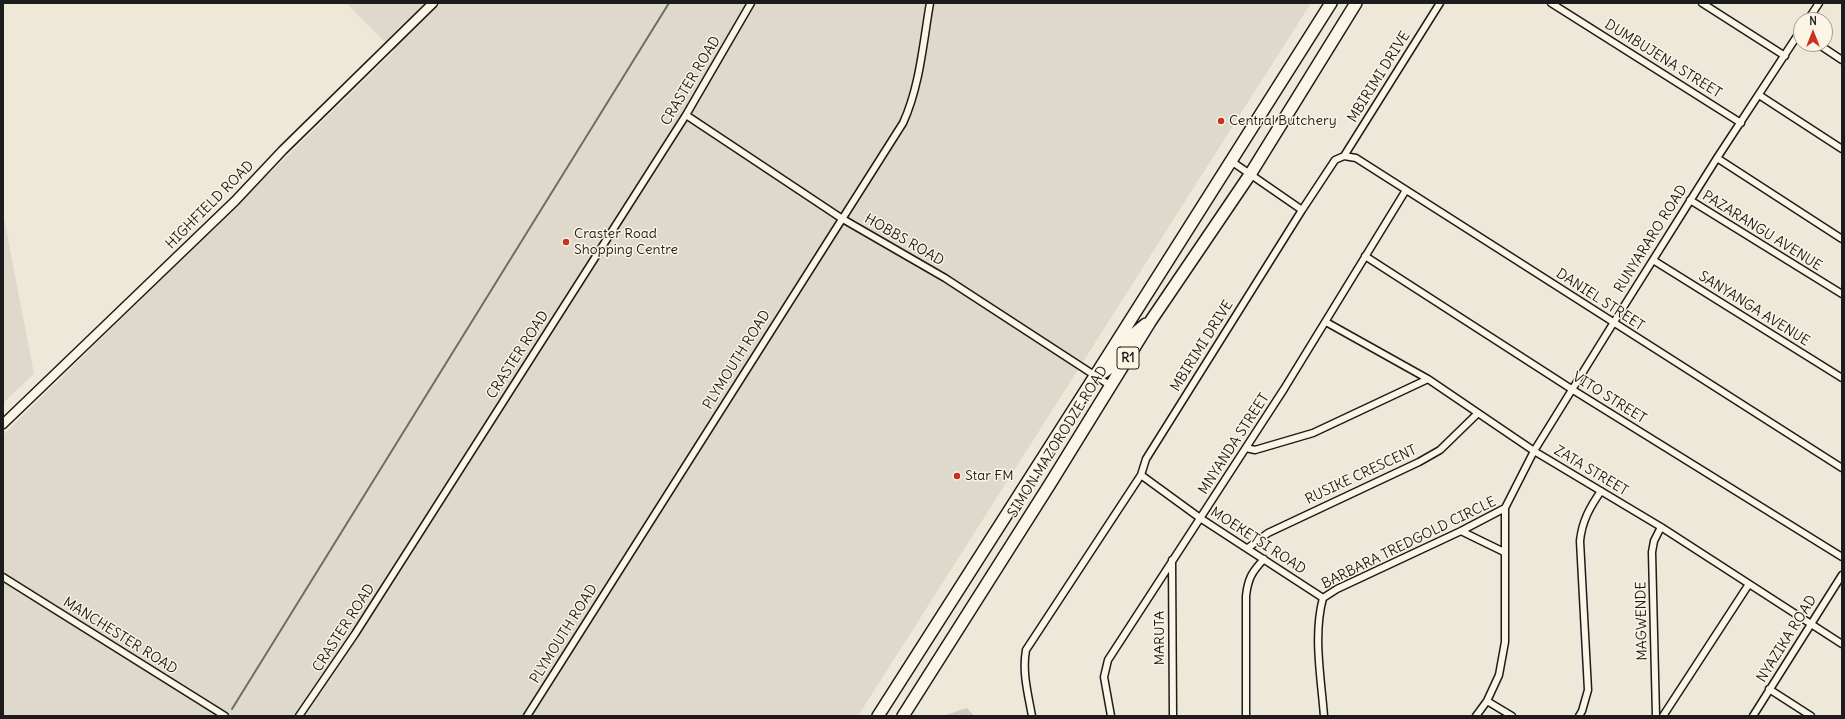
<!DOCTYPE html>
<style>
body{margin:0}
#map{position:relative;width:1845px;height:719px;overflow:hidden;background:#eee8d9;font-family:Delius,sans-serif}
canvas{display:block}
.frame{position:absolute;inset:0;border:4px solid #1c1c1c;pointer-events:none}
.north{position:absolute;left:1793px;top:12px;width:40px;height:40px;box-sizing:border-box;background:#fcf5e5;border:1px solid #a29e95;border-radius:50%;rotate:0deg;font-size:11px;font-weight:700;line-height:16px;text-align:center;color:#1c1c1c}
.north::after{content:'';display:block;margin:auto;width:14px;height:18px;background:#c8321e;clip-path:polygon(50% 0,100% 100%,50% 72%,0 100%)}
</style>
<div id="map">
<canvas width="1845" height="719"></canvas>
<div class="frame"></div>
<div class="north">N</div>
</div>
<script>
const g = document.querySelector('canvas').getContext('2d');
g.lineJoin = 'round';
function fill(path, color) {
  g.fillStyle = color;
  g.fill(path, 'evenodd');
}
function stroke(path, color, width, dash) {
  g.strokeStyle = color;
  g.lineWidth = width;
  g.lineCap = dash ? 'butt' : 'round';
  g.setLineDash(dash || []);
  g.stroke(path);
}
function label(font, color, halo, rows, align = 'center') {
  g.font = font + ' Delius,sans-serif';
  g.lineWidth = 3;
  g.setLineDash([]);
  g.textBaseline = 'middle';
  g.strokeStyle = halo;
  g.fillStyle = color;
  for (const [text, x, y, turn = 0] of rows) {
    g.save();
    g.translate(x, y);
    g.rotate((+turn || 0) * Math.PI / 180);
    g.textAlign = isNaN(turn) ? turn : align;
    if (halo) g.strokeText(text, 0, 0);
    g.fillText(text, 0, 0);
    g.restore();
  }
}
fill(new Path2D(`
 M346 3H1311L858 716H3V435L394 51Z
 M3 213 34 374 3 403Z`), '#ded9cb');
fill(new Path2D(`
 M967 708 974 716H945L946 715Z`), '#cfcabd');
stroke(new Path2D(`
 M232 709 669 3`), '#6f6c67', 2);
const street = new Path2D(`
 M1551 3 1741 123
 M1702 3 1785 56
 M1808 20 1819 3
 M1818 44 1842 60
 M1759 95 1842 149
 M686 115 841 218 945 278 1111 386
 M1344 156 1356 158 1842 468
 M1717 158 1842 239
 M1231 161 1302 210
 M1690 200 1842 294
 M1365 256 1573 390 1842 557
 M1653 260 1842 378
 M1326 322 1428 379 1534 451 1661 527 1842 644
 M1246 448 1255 450 1313 433 1428 379
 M1141 475 1200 518 1323 598
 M1505 508 1534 451 1614 322 1717 158 1801 30
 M1461 531 1504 552
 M1248 548 1268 533 1419 462 1440 450 1477 414
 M1172 560 1173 716
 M3 577 225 716
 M1769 689 1811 716
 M1487 701 1512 716
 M299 716 355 634 686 115 751 3
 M527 716 903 123C920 86 923 43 930 3
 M1032 716C1028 694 1022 672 1026 650L1141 475 1146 459 1302 210 1335 160 1344 156 1440 3
 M1111 716 1104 677 1108 660 1284 389 1406 190
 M1246 716V596C1248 578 1252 572 1264 559
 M1324 716C1321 677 1313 635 1323 598L1337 589 1461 531 1505 508V642L1499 675 1487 701 1476 716
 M1579 716 1582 711 1588 690 1580 541C1582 521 1590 507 1601 491
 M1656 716 1652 552 1654 541 1661 527
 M1663 716 1749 584
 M1753 716 1842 575`);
const secondary = new Path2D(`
 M3 424 235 201 283 150 433 3`);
const highway = new Path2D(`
 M1096 376C1116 369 1117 354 1129 339 1134 333 1140 329 1146 324
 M878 716 1095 376 1331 3
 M903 716 1050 484 1150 322 1251 173 1356 3`);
stroke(street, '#1c1c1c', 9);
stroke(secondary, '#1c1c1c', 11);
stroke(highway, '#1c1c1c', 14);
stroke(street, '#fcf5e5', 6);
stroke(secondary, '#fcf5e5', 8);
stroke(highway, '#fcf5e5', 11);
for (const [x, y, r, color] of [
 [1221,121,4,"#c8321e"],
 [566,242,4,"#c8321e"],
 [957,476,4,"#c8321e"]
]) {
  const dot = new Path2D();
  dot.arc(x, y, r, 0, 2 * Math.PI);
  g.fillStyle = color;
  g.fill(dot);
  stroke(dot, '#fcf5e5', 1.5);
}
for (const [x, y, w] of [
 [1128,358,22]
]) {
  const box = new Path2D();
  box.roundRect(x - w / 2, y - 11, w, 22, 3);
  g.fillStyle = '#fcf5e5';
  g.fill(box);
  stroke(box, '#1c1c1c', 1);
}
label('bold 13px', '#1c1c1c', null, [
 ["R1",1128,358]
]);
label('14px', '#1c1c1c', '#fcf5e5', [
 ["DUMBUJENA STREET",1663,59,32],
 ["MBIRIMI DRIVE",1379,77,-58],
 ["CRASTER ROAD",691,81,-59],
 ["HIGHFIELD ROAD",210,205,-45],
 ["PAZARANGU AVENUE",1762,231,32],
 ["RUNYARARO ROAD",1651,239,-58],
 ["HOBBS ROAD",904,240,30],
 ["DANIEL STREET",1600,300,33],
 ["SANYANGA AVENUE",1754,309,32],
 ["MBIRIMI DRIVE",1202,346,-58],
 ["CRASTER ROAD",518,355,-57],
 ["PLYMOUTH ROAD",737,360,-58],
 ["VITO STREET",1609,398,32],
 ["SIMON MAZORODZE ROAD",1058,442,-58],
 ["MNYANDA STREET",1234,444,-57],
 ["ZATA STREET",1591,471,31],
 ["RUSIKE CRESCENT",1361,475,-25],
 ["MOEKETSI ROAD",1258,541,33],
 ["BARBARA TREDGOLD CIRCLE",1409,543,-26],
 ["MAGWENDE",1642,621,-91],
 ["CRASTER ROAD",344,628,-57],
 ["PLYMOUTH ROAD",564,634,-58],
 ["MANCHESTER ROAD",120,636,32],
 ["MARUTA",1160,638,-90],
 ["NYAZIKA ROAD",1787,639,-58]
]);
label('14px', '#1c1c1c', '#fcf5e5', [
 ["Central Butchery",1229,121],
 ["Craster Road",574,234],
 ["Shopping Centre",574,250],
 ["Star FM",965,476]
], 'left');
</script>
